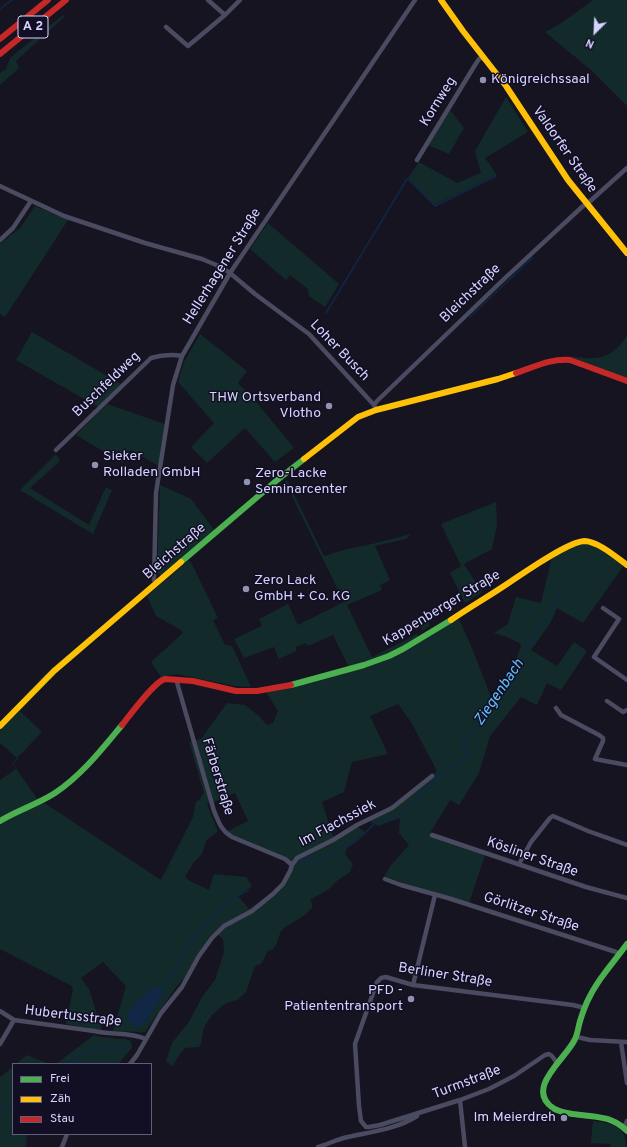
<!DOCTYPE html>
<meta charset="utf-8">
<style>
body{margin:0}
#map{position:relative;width:627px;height:1147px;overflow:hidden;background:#161420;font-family:Overpass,sans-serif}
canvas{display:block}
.legend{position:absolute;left:12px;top:1063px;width:140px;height:72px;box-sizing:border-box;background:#120f25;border:1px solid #605e7c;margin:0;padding:5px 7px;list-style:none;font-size:12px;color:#d6d4fe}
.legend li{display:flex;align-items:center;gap:8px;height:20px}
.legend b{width:20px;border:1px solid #605e7c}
.north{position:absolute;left:575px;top:12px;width:40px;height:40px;-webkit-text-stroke:3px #120f25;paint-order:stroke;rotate:204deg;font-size:11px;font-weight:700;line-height:16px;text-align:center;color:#d6d4fe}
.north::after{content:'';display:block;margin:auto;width:14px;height:18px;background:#d6d4fe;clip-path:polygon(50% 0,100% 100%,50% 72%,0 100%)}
</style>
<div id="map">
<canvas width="627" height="1147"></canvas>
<ul class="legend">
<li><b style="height:5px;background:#4caf50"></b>Frei</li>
<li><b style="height:5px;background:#ffc107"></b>Zäh</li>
<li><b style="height:5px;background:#c62828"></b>Stau</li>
</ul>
<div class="north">N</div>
</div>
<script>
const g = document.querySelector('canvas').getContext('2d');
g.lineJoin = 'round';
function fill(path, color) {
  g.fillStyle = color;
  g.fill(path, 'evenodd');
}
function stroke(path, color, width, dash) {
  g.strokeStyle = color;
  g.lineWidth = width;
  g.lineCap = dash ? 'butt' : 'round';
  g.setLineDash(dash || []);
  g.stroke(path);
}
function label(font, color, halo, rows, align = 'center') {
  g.font = font + ' Overpass,sans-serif';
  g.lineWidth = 3;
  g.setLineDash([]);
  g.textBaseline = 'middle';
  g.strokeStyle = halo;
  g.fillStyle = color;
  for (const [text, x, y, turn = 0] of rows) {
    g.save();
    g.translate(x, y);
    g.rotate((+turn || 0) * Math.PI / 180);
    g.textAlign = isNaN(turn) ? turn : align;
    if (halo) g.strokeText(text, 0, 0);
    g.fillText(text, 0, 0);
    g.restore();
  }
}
fill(new Path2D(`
 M593 0H627V106L591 70 545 32 560 24Z
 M63 15 64 17 16 61 19 68 0 85V73L6 69 10 58Z
 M506 97 528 132 485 158 497 175 434 205 408 178 419 162 457 183 481 173 475 151Z
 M450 110 464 128 449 154 428 145Z
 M35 206 68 220 5 317 0 314V244L21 227Z
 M268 223 339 284 325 307 309 296 308 289 290 275 286 280 250 249Z
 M32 332 121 384 98 407 16 360Z
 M200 334 247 371 238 383 258 404 294 448 275 462 245 428 207 463 191 447 214 423 178 382 184 362Z
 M627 335V379L569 356C595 360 612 361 627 335Z
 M107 404 165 424 159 466 131 450 123 463 76 435Z
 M56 454 60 461 30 488 89 525 106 487 112 490 93 534 20 490Z
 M287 480 324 556 347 549 372 544 411 534 406 539 375 546 390 580 380 585 382 590 347 605 372 657 400 643 417 634 419 637 457 615 472 648 491 697C507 688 513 665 520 649L521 644 507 637 494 633 508 624 516 597 541 603 552 557C558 553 570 545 577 543 590 539 613 557 624 565L583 623 557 608 551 622 531 650 557 666 574 642 587 651 561 690 547 683 537 705 521 697 490 736 479 773 459 805 450 800 429 835 485 855 469 903 416 888 384 876 392 864 409 845 399 833 400 818 378 826 367 820 378 816 437 771 411 722 398 704 370 716 388 754 352 762 344 792 322 802 332 834 335 839 357 826 365 832 355 843 347 848 345 854 353 864 350 872 337 881 329 889 310 900 312 903V908L305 915 287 926 281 931 276 945 273 949 268 951 261 964 255 966 246 992 237 1000 229 1002 222 1006 212 1015 204 1027 201 1043 199 1047 185 1048 177 1058 173 1066 166 1062 172 1043 189 1022 202 997 215 980 224 952 223 939 215 932 210 937 196 965 177 986 145 1032 113 1031 126 986 103 962 81 978 89 989 101 1027V1030L66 1024 73 989 72 986 0 949V780L16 769 12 764 17 758 0 743V720H2L8 714 45 674 116 614 119 619 57 673 20 711 42 732 17 758 18 759 13 764 38 800H40L161 880 193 817 196 802 199 800 204 793 189 742 201 739 227 703 245 705 259 716 267 725 273 723 278 711 264 689 349 667 333 635 308 646 306 643 296 647V651L279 659 274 647 244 658 234 639 262 626 259 619 288 604 298 625 344 602 285 482ZM235 793 248 821 226 832 285 859 291 865 281 883 269 895 249 909 238 896 252 886 246 877 214 874 209 890 190 881 185 877 194 862 202 854 206 841 218 831 211 815 207 803H212Z
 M160 485 191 499 215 531 163 574 160 576 158 574 157 568Z
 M496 502 497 525 492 549 464 564 482 592 465 603 450 573 461 566 441 524Z
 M188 561 191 562 218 618 213 620 225 645 232 646 251 687 235 686 177 674 161 677 151 662 183 633 181 630 156 616 147 596Z
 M428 619 430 626 422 631 419 623Z
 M94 1035 100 1037 114 1038 115 1039H125L131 1041 132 1048 118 1064H56Z
 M27 1055 49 1064H16Z
 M13 1067V1134H27L26 1147H0V1077Z
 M593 1121C610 1123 627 1126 626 1147H611L610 1144 591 1143Z`), '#132a2a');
fill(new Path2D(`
 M154 987 161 988 163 994 145 1023 137 1027 132 1025 127 1017C130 1006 145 993 154 987Z`), '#102745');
stroke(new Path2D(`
 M0 9 12 0
 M326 313 407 179H408L435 206 496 176
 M470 317 533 257
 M380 822 385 819H393L409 808 438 777 444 774 466 757 463 741 467 736H471L474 734V728L492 704 513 678 520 665 527 648 534 635 552 608 558 594
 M342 847C356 844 365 833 375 823
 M299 863 302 861 306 862 308 859 319 861 336 852
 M161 988C165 982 170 977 175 971 181 962 185 951 191 941 205 920 227 900 249 890
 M67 1064 77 1059 81 1054 87 1053 92 1049H100L104 1046H111L116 1049 118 1047 123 1048 126 1042
 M0 1111 13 1106`), '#102745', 1.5);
stroke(new Path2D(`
 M208 0 225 15
 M166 27 188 46 225 15 240 0
 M417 160 475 65 479 59 483 57
 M0 186 64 216 145 243 202 259 221 267 230 273 255 294 309 334 374 405 376 410
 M0 240 13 228 31 201
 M374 405 377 401 504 279 583 206 587 204 627 168
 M56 450 151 358C161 355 172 354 182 356
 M157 583 154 580 156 493 173 385 182 356 230 273 415 0
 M603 608 619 619 594 657 627 680
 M176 679 214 811C219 822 221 831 232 837L285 859 292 865
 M607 701 623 712 627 710
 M556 708 561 715 599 735 603 738V741L595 759 627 765
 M432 835 586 887 627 898
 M519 864 531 842 550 818 553 816 588 831 627 845
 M385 879 401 885 448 898 616 952 620 954
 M413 985 435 895
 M0 1011 14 1020 94 1031C111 1035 130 1032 146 1039
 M577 1037 590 1040 627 1042
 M621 1042 627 1083
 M0 1044 14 1020
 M557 1063 552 1056 549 1054 545 1055 514 1076 489 1089 460 1100 380 1125 369 1127H366L361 1121 359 1106 355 1044 377 982 381 978 386 977 413 985 573 1005 585 1008
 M130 1064 137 1055 161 1013 182 987 199 956 212 938 224 926 252 911 273 894 283 884 290 871 292 865 297 858 333 840 357 825 392 808 432 776
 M460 1100 465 1147
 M624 1127 627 1121
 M62 1147 67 1134
 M318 1147C328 1144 338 1139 348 1137 371 1132 397 1129 417 1116`), '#4a4a60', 4.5);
stroke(new Path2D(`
 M181 562 276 481 304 459
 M291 685 364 665 389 656 403 649 451 620
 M0 821C18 810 38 804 55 793 82 775 102 749 122 725
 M627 944C613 963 597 980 587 1002 584 1009 581 1017 579 1025 578 1030 577 1035 575 1039 567 1058 524 1088 553 1108 559 1112 567 1113 573 1114 594 1117 611 1115 627 1131`), '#4caf50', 6);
stroke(new Path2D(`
 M441 0 463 31 506 86 568 180 627 253
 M304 459 358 417 376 410 498 379 516 373
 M451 620C470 607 491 595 510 582 525 572 569 541 585 541 599 542 616 557 627 565
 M0 726 54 671 181 562`), '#ffc107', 6);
stroke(new Path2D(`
 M0 39 48 0
 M0 54 66 0
 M516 373C534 367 552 358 570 360L627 381
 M122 725C130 715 155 681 165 679L193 681 236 691H257L291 685`), '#c62828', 6);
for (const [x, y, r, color] of [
 [483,80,4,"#9391b0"],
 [329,406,4,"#9391b0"],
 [95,465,4,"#9391b0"],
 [247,482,4,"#9391b0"],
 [246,589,4,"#9391b0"],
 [411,999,4,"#9391b0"],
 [564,1118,4,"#9391b0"]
]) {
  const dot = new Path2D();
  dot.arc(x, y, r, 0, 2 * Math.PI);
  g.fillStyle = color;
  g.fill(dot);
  stroke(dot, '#120f25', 1.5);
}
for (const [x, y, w] of [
 [33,27,30]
]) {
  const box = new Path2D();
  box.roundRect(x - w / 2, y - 11, w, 22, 3);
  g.fillStyle = '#120f25';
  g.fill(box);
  stroke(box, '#d6d4fe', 1);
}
label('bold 13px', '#d6d4fe', null, [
 ["A 2",33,27]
]);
label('14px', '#d6d4fe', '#120f25', [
 ["Königreichssaal",491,80],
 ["THW Ortsverband",321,398,"right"],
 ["Vlotho",321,414,"right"],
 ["Sieker",103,457],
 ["Rolladen GmbH",103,473],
 ["Zero-Lacke",255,474],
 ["Seminarcenter",255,490],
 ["Zero Lack",254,581],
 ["GmbH + Co. KG",254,597],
 ["PFD -",403,991,"right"],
 ["Patiententransport",403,1007,"right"],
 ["Im Meierdreh",556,1118,"right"]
], 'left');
label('14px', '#d6d4fe', '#120f25', [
 ["Kornweg",439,102,-58],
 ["Valdorfer Straße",564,150,55],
 ["Hellerhagener Straße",223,267,-58],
 ["Bleichstraße",471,294,-44],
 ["Loher Busch",339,351,46],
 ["Buschfeldweg",107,385,-44],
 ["Bleichstraße",175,552,-41],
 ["Kappenberger Straße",442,609,-31],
 ["Färberstraße",217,777,73],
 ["Im Flachssiek",338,824,-28],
 ["Kösliner Straße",532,858,19],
 ["Görlitzer Straße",531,913,18],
 ["Berliner Straße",445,976,9],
 ["Hubertusstraße",73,1017,7],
 ["Turmstraße",467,1083,-21]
]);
label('italic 15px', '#65bffb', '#120f25', [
 ["Ziegenbach",500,693,-56]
]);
</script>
